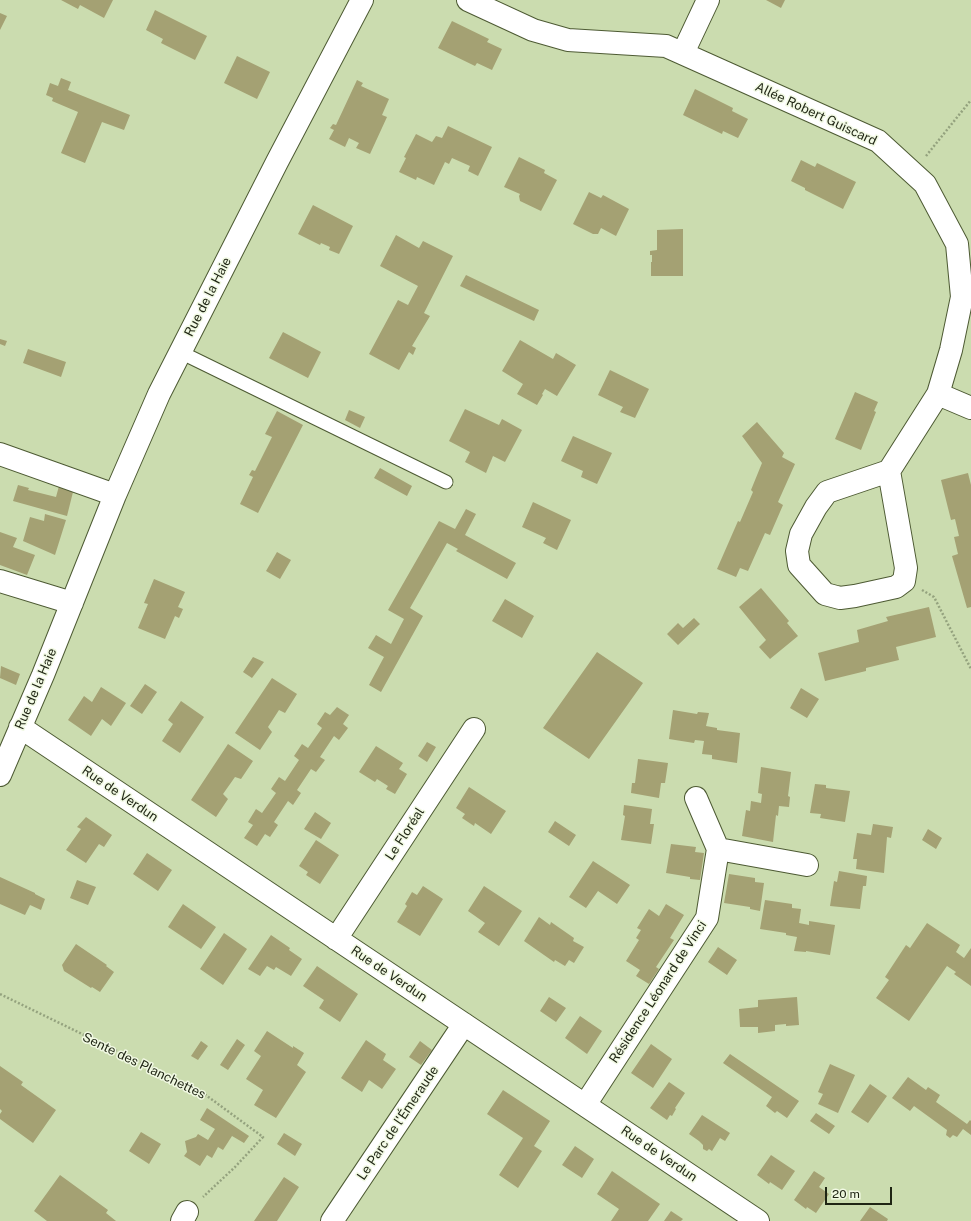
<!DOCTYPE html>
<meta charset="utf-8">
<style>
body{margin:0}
#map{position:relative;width:971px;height:1221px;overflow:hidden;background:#cbdcaf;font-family:"Public Sans",sans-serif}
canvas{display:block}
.scale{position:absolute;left:825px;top:1187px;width:67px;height:18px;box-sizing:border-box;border:2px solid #1f2514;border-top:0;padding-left:5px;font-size:12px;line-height:14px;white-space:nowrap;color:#1f2514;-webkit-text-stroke:3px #f1f9e3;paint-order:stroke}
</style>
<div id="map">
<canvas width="971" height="1221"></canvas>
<div class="scale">20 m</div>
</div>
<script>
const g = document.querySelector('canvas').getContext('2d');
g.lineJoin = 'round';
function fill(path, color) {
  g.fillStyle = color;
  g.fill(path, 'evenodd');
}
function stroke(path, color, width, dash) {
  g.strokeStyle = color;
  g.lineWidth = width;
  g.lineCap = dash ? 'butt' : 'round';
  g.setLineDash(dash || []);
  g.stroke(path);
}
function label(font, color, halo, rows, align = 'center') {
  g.font = font + ' "Public Sans",sans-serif';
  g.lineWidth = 3;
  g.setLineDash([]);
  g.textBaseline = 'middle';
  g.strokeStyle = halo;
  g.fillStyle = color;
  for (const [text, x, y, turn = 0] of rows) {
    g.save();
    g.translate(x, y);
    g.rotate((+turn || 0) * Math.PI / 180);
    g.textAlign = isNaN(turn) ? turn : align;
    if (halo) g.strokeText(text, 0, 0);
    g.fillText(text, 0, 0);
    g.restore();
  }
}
fill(new Path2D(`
 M61 0H113L104 18 80 5 78 9Z
 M766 0H785L781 8Z
 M155 10 207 36 195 60 161 43 163 39 146 30Z
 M0 13 7 16 0 30Z
 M452 21 489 39 487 42 502 49 492 70 477 63 475 66 438 48Z
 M237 56 270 72 257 99 224 83Z
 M61 78 71 82 68 90 130 115 124 130 102 122 85 163 61 153 78 112 52 101 53 98 46 95 50 83 58 86Z
 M357 80 363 83 361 86 389 99 382 115 387 117 370 154 356 148 359 143 349 138 345 147 329 139 334 130 330 128 333 124 336 125Z
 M695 89 733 108 732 111 748 119 738 138 723 131 722 134 683 115Z
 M448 126 492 147 478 176 468 171 470 166 452 158 449 164 445 162 434 185 417 177 416 180 399 172 406 158 404 157 416 134 432 142 436 136 442 138Z
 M519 157 545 170 544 173 557 180 541 211 520 201 519 196 520 194 504 187Z
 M801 160 815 167 817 163 856 182 843 209 805 190V188L791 181Z
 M589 192 601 198 603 195 629 209 616 236 601 228 598 234H593L573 224Z
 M313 205 353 226 339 254 329 250 330 247 321 243 320 245 298 234Z
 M683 229V276H651V262H652V255H650V251L657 250V230Z
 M396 235 419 248 423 241 453 256 424 313 430 316 412 346 416 348 413 355 409 352 399 370 369 354 398 300 408 305 418 286 380 266Z
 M466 275 539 310 534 321 460 286Z
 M283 332 321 352 308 378 269 358Z
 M0 339 7 341 5 346 0 344Z
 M520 340 553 359 556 353 576 365 557 396 545 389 542 394 543 395 537 405 517 394 523 384 502 371Z
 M28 349 66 362 61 377 23 363Z
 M610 370 649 389 635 418 620 412 623 407 598 395Z
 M855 392 878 402 874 411 876 412 861 450 835 439Z
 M465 409 499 425 502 419 522 430 505 462 493 456 486 473 465 462 470 452 449 441Z
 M349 410 365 417 360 428 345 420Z
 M277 411 303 425 258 513 240 504 253 477 249 475 252 470 255 471 272 437 265 434Z
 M757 422 784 453 782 457 795 464 778 502 783 505 770 535 765 533 748 571 740 568 736 577 717 569 738 521 740 522 753 492 751 490 762 463 742 436Z
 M573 436 612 453 597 484 581 477 583 471 561 461Z
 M380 468 412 486 407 496 374 478Z
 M968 473 971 485V607L967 608 952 556 958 554 954 537 959 536 955 519 951 520 941 480Z
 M18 485 29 488 28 490 56 497 59 486 74 488 67 516 13 501Z
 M533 502 571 520 557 550 543 543 546 538 522 527Z
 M466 509 476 514 465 535 516 563 507 579 456 551 458 549 447 543 410 608 423 616 381 692 369 685 384 657 368 648 376 635 391 644 404 619 388 610 439 521 455 529Z
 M45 514 66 520 55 555 23 541 30 517 44 521Z
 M0 532 17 538 13 547 35 555 27 575 0 565Z
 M277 552 291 560 280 579 266 571Z
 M154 579 185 592 178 607 183 609 179 618 175 616 165 639 138 628 148 604 144 603Z
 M761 588 789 621 787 623 798 636 770 659 759 647 766 640 739 607Z
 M505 599 534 616 522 638 492 621Z
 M929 607 936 637 896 647 899 660 866 668V671L825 681 818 653 859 642 857 630 888 621 886 617Z
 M694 618 700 624 678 645 667 634 678 623 683 628Z
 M597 652 643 683 589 759 543 728Z
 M253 657 264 662 252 678 243 672Z
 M1 666 20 674 16 685 0 678Z
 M272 678 297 694 285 713 279 710 268 727 272 732 260 750 235 733Z
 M145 684 157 692 142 714 130 706Z
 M101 687 126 703 111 726 102 719 91 736 68 720 84 696 92 702Z
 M801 688 819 699 807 718 790 708Z
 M181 701 204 717 180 753 162 741 173 724 168 720Z
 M337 707 349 715 343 724 348 728 339 740 334 736 320 757 325 760 316 772 311 769 297 790 301 793 293 805 288 801 274 822 278 825 270 837 265 834 257 846 244 838 253 825 248 822 256 809 262 813 276 793 271 789 279 777 285 781 299 760 294 756 302 744 308 748 322 728 317 724 325 712 330 715Z
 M673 710 697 714 698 712 709 713 706 726 717 728V730L740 733 737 763 712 759V755L702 754 704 741 695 740 694 743 669 739Z
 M427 742 436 747 427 762 418 756Z
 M228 744 253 761 241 779 235 777 223 794 228 799 216 817 191 800Z
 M376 746 403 763 399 769 407 774 395 794 386 789 388 786 377 779 375 782 359 772Z
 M638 759 668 763 665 783H661L659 798 631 793 632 783H635Z
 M761 767 791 772 788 796 790 797 789 807 779 806 778 816 776 815 773 842 742 836 746 810 750 811 751 801 761 803 762 794 758 793Z
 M815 784 826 785V788L850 791 845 822 820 818 821 814 810 813Z
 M469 787 506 811 491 834 475 823 474 826 462 818 465 814 456 808Z
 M624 805 652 809 650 824H654L651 844 621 840 625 816 623 815Z
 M315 812 331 823 321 839 304 829Z
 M86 817 112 835 104 847 99 844 86 863 66 850 81 829 77 827Z
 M555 821 576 835 569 846 548 832Z
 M873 824 893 827 891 838 887 837 884 873 856 869 857 859H853L857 833 871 835Z
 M928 829 942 838 936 849 922 840Z
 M316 840 339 855 320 884 306 875 308 872 299 866Z
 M671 844 696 847 695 852 704 853 700 880 690 879V877L666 873Z
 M147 853 172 870 158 891 133 874Z
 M593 861 630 885 617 904 598 891 586 908 569 897Z
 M839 871 867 876 866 886H863L860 909 830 906 834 881 837 882Z
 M729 874 755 878V882L764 883 760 911 750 909V907L724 903Z
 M0 877 35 893V894L45 899 41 910 30 905 25 915 0 904Z
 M77 880 96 887 88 905 70 898Z
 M423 886 443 899 420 936 397 922 407 906 405 904 412 892 417 895Z
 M484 886 522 911 499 946 478 932 485 923 468 911Z
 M765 900 792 904V908L801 909 799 923 809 925V921L835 925 830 955 806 951V952L794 951 797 937 786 935V933L760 929Z
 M183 904 216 927 201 949 168 927Z
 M666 904 684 915 670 938 674 940 656 967 659 969 649 984 636 976 640 970 626 961 639 940 636 938 641 930 637 928 649 909 659 916Z
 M539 917 550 925 551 922 574 938 573 941 584 947 574 963 569 960 565 966 555 960 554 962 524 941Z
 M927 923 960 945 956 952 964 958 971 948V986L954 974 956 972 947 966 909 1021 876 998 889 980 885 977 906 945 910 948Z
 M224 933 247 949 223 985 200 969Z
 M271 935 290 948 289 950 302 959 291 976 276 967 274 970 267 966 260 976 248 969Z
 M76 944 107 965 106 966 114 972 100 992 92 987 91 988 64 971 62 965Z
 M718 947 737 960 727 975 708 962Z
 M317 966 358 994 340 1022 319 1008 324 1000 303 986Z
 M549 997 566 1008 556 1022 540 1011Z
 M797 997 799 1025 786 1026V1024L775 1025V1031L758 1033V1027H740L739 1009 758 1007V1000Z
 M580 1016 602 1031 587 1054 565 1038Z
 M267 1031 293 1048V1046L304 1053 297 1065 306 1072 276 1118 254 1105 263 1090 246 1079 261 1056 254 1051Z
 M237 1039 245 1045 228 1070 220 1065Z
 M366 1040 386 1054 383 1060 396 1069 382 1089 369 1080 362 1092 341 1078Z
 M201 1041 208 1046 198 1060 191 1056Z
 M420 1041 432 1050 421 1065 409 1057Z
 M651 1044 672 1059 653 1088 631 1073Z
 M730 1054 799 1101 787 1118 777 1111 775 1113 766 1106 772 1097 723 1063Z
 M830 1064 855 1075 838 1113 818 1104 823 1094 818 1092Z
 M0 1066 23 1082 21 1085 56 1110 33 1143 0 1119V1114L2 1111 0 1109Z
 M908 1077 926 1090 928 1087 940 1095 936 1102 967 1124 970 1120 971 1121V1135L963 1129 957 1137 953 1135 950 1138 946 1135 947 1130 914 1106 910 1111 892 1098Z
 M669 1082 685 1093 675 1108 676 1109 672 1116 670 1115 667 1120 650 1108Z
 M870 1084 887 1096 868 1123 851 1112Z
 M503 1090 550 1121 534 1146 542 1151 518 1188 499 1175 523 1138 487 1114Z
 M207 1108 249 1136 244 1143 232 1136 223 1150 218 1147 212 1158 207 1155 200 1166 184 1156 187 1152 185 1141 196 1137 198 1134 208 1140 215 1129 200 1120Z
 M816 1113 835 1126 829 1134 810 1121Z
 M702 1115 730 1133 725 1141 720 1138 712 1151 709 1149 707 1151 703 1149V1145L699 1141 689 1134Z
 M141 1132 161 1144 149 1164 129 1151Z
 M284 1133 302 1144 295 1156 277 1144Z
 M575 1146 594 1159 582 1178 562 1165Z
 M771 1155 795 1171 782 1190 770 1182 769 1184 757 1175Z
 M612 1171 660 1204 648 1221H611L619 1209 597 1194Z
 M814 1171 825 1178 819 1187 829 1194 816 1213 807 1207 806 1209 794 1200Z
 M60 1175 108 1210 106 1213 116 1221H47L34 1211Z
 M284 1177 299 1187 277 1221H254Z
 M870 1207 888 1219 887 1221H860Z
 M671 1211 683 1219 681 1221H664Z`), '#a4a173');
const lane = new Path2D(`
 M180 352 446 482`);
const street = new Path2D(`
 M468 0 533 30 568 40 666 46 878 141 925 184 957 244 962 297 951 350 938 394 889 471 827 492 816 507 801 534 797 551 799 565 825 594 840 598 855 596 896 587 904 581 906 568 889 471
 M683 53 708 0
 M938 394 971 408
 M0 454 115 495
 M0 581 72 603
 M20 727 758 1221
 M0 775 43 675 115 495 159 394 277 162 362 0
 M718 849 807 865
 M336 939 474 729
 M585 1105 707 918 718 849 696 798
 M182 1221 187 1212
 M332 1221 464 1024`);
stroke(lane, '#4d5a33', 15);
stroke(street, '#4d5a33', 24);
stroke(new Path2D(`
 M926 156 971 100
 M922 590 934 597 971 669
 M0 994 203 1093 263 1137 235 1167 203 1197`), '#94a27e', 2.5, [2, 2]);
stroke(lane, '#fff', 13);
stroke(street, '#fff', 22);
label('13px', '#1f2514', '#f1f9e3', [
 ["Allée Robert Guiscard",816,114,25],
 ["Rue de la Haie",208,297,-63],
 ["Rue de la Haie",36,689,-67],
 ["Rue de Verdun",120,794,34],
 ["Le Floréal",405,834,-57],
 ["Rue de Verdun",389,974,34],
 ["Résidence Léonard de Vinci",658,992,-57],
 ["Sente des Planchettes",144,1066,26],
 ["Le Parc de l'Émeraude",398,1123,-56],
 ["Rue de Verdun",659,1154,34]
]);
</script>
